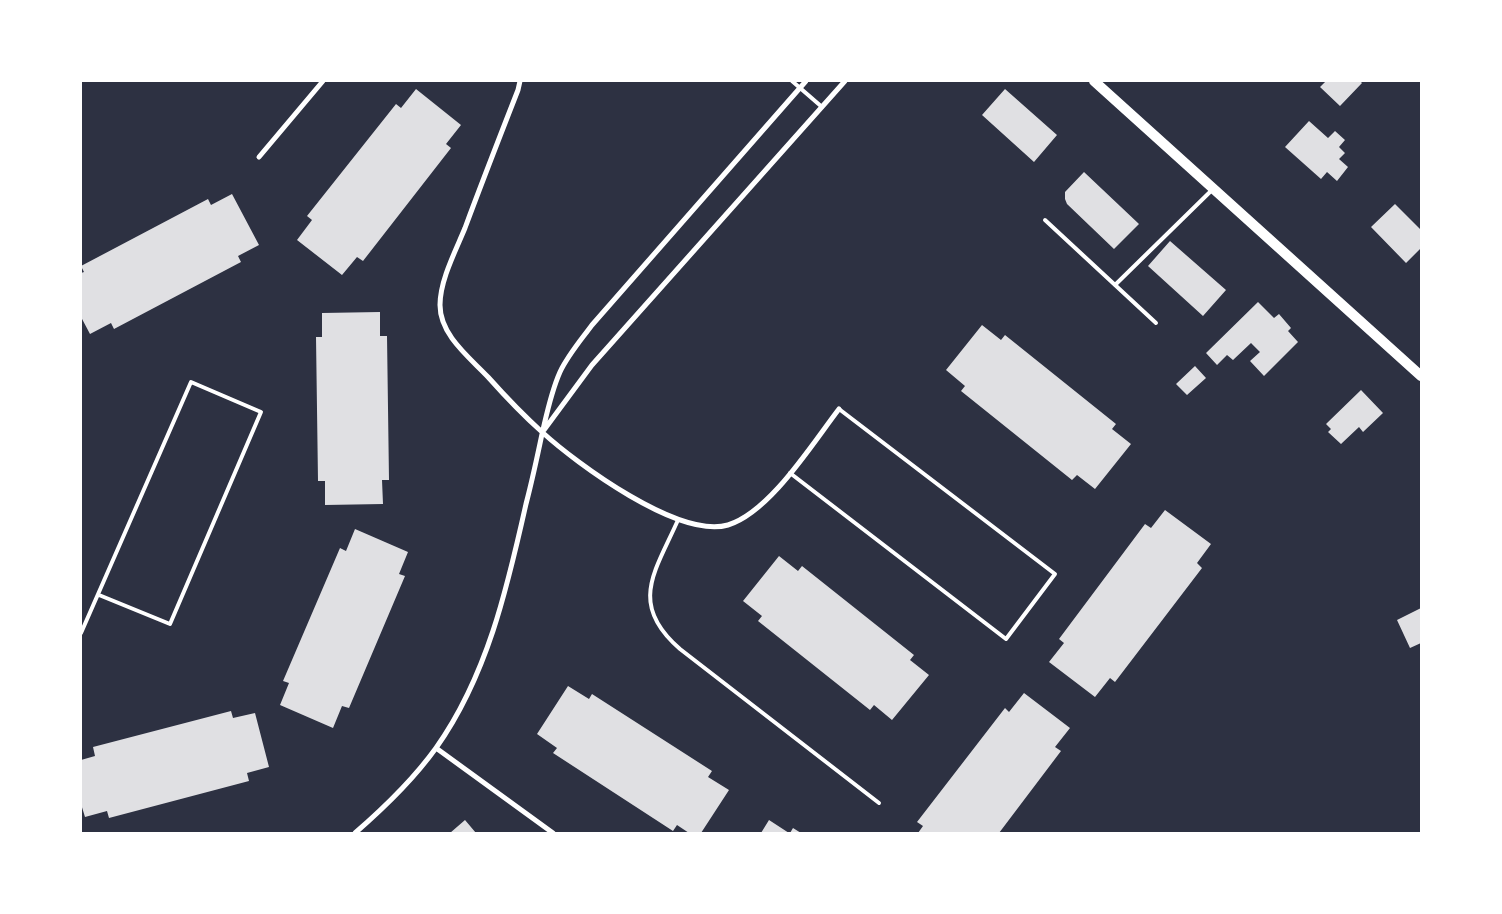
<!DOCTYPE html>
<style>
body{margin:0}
#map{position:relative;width:1502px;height:914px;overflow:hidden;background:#2d3142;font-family:"Source Serif 4",serif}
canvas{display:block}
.frame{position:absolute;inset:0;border:82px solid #fff;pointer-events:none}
</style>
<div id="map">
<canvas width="1502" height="914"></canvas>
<div class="frame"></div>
</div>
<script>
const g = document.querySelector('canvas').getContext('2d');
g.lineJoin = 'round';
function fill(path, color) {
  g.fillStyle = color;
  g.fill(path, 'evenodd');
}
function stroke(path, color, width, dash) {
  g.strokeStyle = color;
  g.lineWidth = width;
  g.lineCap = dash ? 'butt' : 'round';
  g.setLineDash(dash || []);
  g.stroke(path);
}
fill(new Path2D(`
 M1326 81H1360L1362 83 1340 106 1320 87Z
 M416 89 461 125 446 144 451 148 363 261 357 257 342 275 297 240 312 220 307 216 396 104 401 108Z
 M1005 89 1057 135 1034 162 982 115Z
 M1309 121 1328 138 1335 131 1345 140 1339 147 1345 153 1339 159 1348 167 1337 181 1327 172 1321 179 1285 147Z
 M1084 172 1139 224 1114 249 1067 204 1065 199V192Z
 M232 194 259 245 238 256 241 262 114 329 111 323 90 334 81 317V273L84 272 81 266 208 199 211 205Z
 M1395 204 1421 230V248L1406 263 1371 227Z
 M1170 241 1226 290 1203 316 1148 266Z
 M1258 302 1274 318 1279 314 1291 328 1288 331 1298 342 1264 376 1250 361 1260 352 1251 343 1233 360 1227 355 1217 365 1206 353Z
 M380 312V336H387L389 480H382L383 504 325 505V481H318L316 337H322V313Z
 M982 325 1001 340 1005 335 1116 424 1112 429 1131 444 1095 489 1077 475 1072 480 961 391 965 386 946 370Z
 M1195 366 1206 378 1187 395 1176 384Z
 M1361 390 1383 413 1363 432 1359 427 1341 444 1328 432 1331 429 1326 424Z
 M1165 510 1211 544 1197 563 1202 568 1115 682 1110 678 1095 697 1049 662 1064 643 1059 639 1145 524 1151 528Z
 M355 529 408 552 399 574 405 576 349 708 342 706 333 728 280 705 289 683 283 681 340 548 346 551Z
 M779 556 798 571 802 566 914 655 910 660 929 675 892 720 874 705 870 710 758 621 762 616 743 601Z
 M1421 608V643L1410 648 1397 620Z
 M568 686 589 699 592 694 712 771 708 777 729 790 701 833H689L677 825 673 831 553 753 557 748 537 734Z
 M1024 693 1070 728 1055 747 1061 751 999 833H918L923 826 917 822 1005 708 1009 712Z
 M231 711 233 718 255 713 269 767 247 773 249 781 109 818 107 811 85 817 81 804V760L95 756 93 747Z
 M465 820 476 833H450Z
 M769 820 789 833H761Z
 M793 828 801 833H790Z`), '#e0e0e3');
stroke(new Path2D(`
 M792 81 822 107
 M1045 220 1156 323
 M1115 285 1213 189
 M790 473 1006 639 1055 574 839 409
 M678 520C655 572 628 604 680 649L879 803
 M81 633 191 382 261 412 170 624 99 595`), '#fff', 4);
stroke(new Path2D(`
 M520 81 518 90C500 136 482 182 465 228 456 250 440 280 440 305 440 335 469 357 488 377 505 396 523 415 542 432 577 464 679 539 728 525 770 512 812 444 839 409
 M259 157 323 81
 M544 430 592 365 845 81
 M436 748 553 833
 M355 833C385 807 413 780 436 748 487 676 507 589 526 504 532 481 537 458 542 434 547 413 551 392 560 372 568 355 581 340 592 325L806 81`), '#fff', 5);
stroke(new Path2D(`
 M1094 81 1421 376`), '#fff', 10);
</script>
